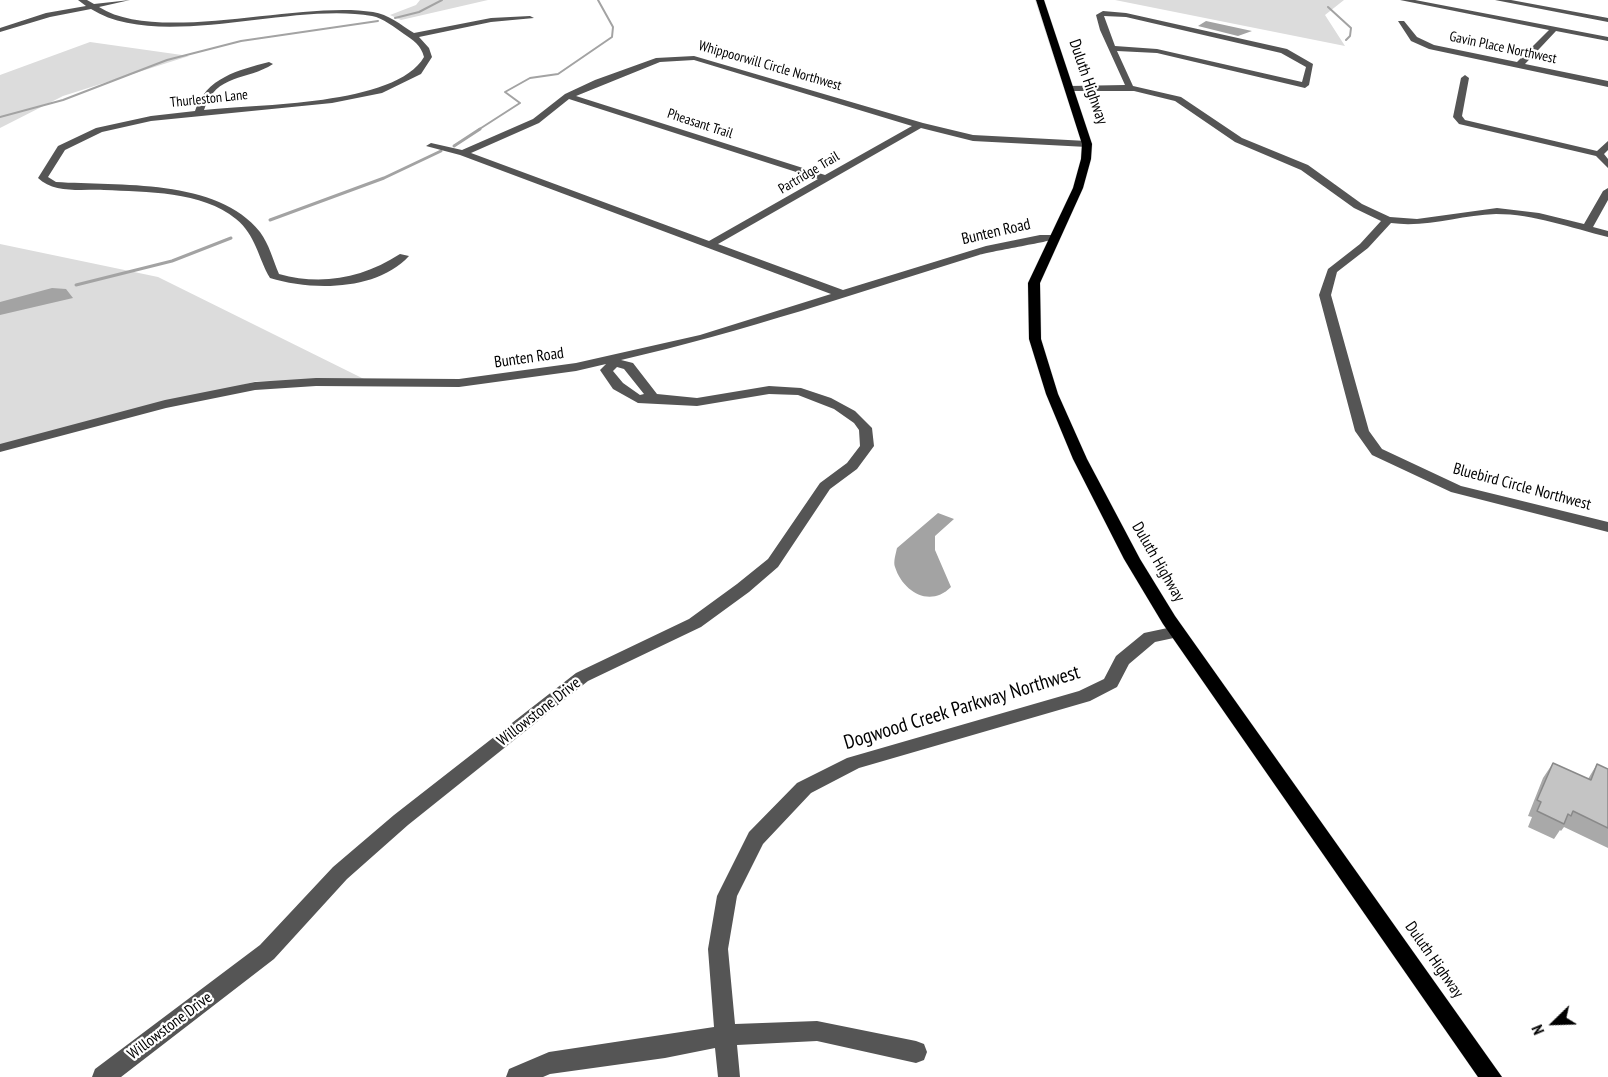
<!DOCTYPE html>
<style>
body{margin:0}
#map{position:relative;width:1608px;height:1077px;overflow:hidden;background:#fff;font-family:"PT Sans Narrow",sans-serif}
canvas{display:block}
.north{position:absolute;left:1524px;top:993px;width:60px;height:60px;-webkit-text-stroke:4px #fff;paint-order:stroke;rotate:247deg;font-size:16px;font-weight:700;line-height:24px;text-align:center;color:#000}
.north::after{content:'';display:block;margin:auto;width:21px;height:27px;background:#000;clip-path:polygon(50% 0,100% 100%,50% 72%,0 100%)}
</style>
<div id="map">
<canvas width="1608" height="1077"></canvas>
<div class="north">N</div>
</div>
<script>
const g = document.querySelector('canvas').getContext('2d');
g.lineJoin = 'round';
function fill(path, color) {
  g.fillStyle = color;
  g.fill(path, 'evenodd');
}
function stroke(path, color, width, dash) {
  g.strokeStyle = color;
  g.lineWidth = width;
  g.lineCap = dash ? 'butt' : 'round';
  g.setLineDash(dash || []);
  g.stroke(path);
}
function label(font, color, halo, rows, align = 'center') {
  g.font = font + ' "PT Sans Narrow",sans-serif';
  g.lineWidth = 4.5;
  g.setLineDash([]);
  g.textBaseline = 'middle';
  g.strokeStyle = halo;
  g.fillStyle = color;
  for (const [text, x, y, turn = 0] of rows) {
    g.save();
    g.translate(x, y);
    g.rotate((+turn || 0) * Math.PI / 180);
    g.textAlign = isNaN(turn) ? turn : align;
    if (halo) g.strokeText(text, 0, 0);
    g.fillText(text, 0, 0);
    g.restore();
  }
}
fill(new Path2D(`
 M420 0H488L401 20 390 15 416 5Z
 M1115 0H1344L1325 15 1345 46Z
 M90 42 189 56 63 96 0 128V75Z
 M0 244 158 277 366 380 257 381 0 450Z`), '#dcdcdc');
fill(new Path2D(`
 M1206 21 1252 31 1238 36 1198 26Z
 M52 288 66 289 73 298 0 315V302Z
 M938 513 954 519 935 536V550L951 587C930 608 903 592 895 567 893 562 896 553 897 548Z`), '#a3a3a3');
stroke(new Path2D(`
 M1328 7 1351 28 1350 36 1346 40
 M395 18 419 12 442 0
 M0 117 63 100 167 60 241 41 378 21
 M478 130 520 103 505 92 530 78 558 74 612 37 613 27 598 0`), '#a3a3a3', 2);
stroke(new Path2D(`
 M454 146 480 129
 M270 220 384 178 441 151
 M76 285 172 261 231 238`), '#a3a3a3', 3);
const major = new Path2D(`
 M1036 0H1044L1092 144 1091 159 1083 188 1040 283 1041 339 1058 394 1087 459 1140 559 1175 616 1502 1077H1478L1163 624 1124 559 1073 459 1046 394 1029 339 1028 283 1073 188 1081 159 1082 144Z`);
stroke(major, '#dbdbdb', 1);
fill(new Path2D(`
 M78 0H87L94 4 130 0 99 7C158 45 300 0 373 12 388 14 401 25 414 33L491 18 530 16 534 18 491 22 419 37 429 48 432 57 421 74 382 93 332 103 151 121 102 132 65 150 48 177 56 182C118 186 218 178 260 232 269 244 273 260 279 274 322 286 363 278 400 254L409 256C377 291 312 291 270 278 258 258 256 235 236 219 202 191 146 192 104 190 83 189 54 194 38 178L58 146 96 128 151 116 195 111C206 78 238 70 269 62L273 64C247 81 216 73 204 110 256 104 396 106 424 57 421 45 413 40 404 34 394 27 383 18 372 16 292 1 159 52 91 9L50 17 0 32V28L46 13 86 6Z
 M1400 0H1415L1608 37V41L1556 31 1525 64 1608 81V87L1429 49 1411 41 1398 21H1404L1417 37 1434 45 1517 62 1549 30Z
 M1495 0H1511L1608 18V22Z
 M1103 11 1126 13 1287 49 1313 64 1309 85 1305 88 1157 53 1117 51 1133 86 1181 97 1242 138 1308 165 1362 204 1390 217 1417 219 1497 208 1539 213 1584 224 1603 191 1608 188V200L1593 227 1608 231V237C1571 228 1534 214 1496 214 1460 215 1427 228 1391 223L1368 248 1337 272 1331 295 1369 431 1382 449 1461 486 1608 522V532L1451 492 1372 455 1355 431 1319 295 1328 269 1360 244 1381 221 1354 208 1301 170 1235 142 1175 101 1134 91H1067L1066 89 1070 86 1125 85 1100 30 1096 15ZM1104 16 1126 17 1281 53 1306 67 1302 82 1157 49 1115 46Z
 M694 56 923 123 973 135 1087 141 1092 144 1087 147 973 141 921 128 718 244 843 290 986 246 1040 235H1053L1058 238C1054 241 992 251 979 255 860 292 743 332 621 360L633 363 657 394 697 398 769 386 801 388 831 398 855 411 872 428 874 446 857 469 830 489 778 567 749 592 701 627 588 681 408 825 347 879 274 959 121 1077H92L95 1069 260 945 333 867 394 815 576 673 689 619 737 584 768 559 820 483 847 463 860 446 859 430 854 423 834 409 798 395 769 394 697 406 638 403 613 389 602 373 600 370 606 364 576 371 459 387 316 386 255 390 166 408 0 452V444L165 400 255 382 316 378 459 379 576 363 700 335 831 294 460 155 426 146 431 143 462 150 533 119 565 94 595 80 656 58ZM694 60 912 126 825 175 576 96 660 62ZM569 99 818 179 709 241 471 153 539 123ZM617 367 624 369 644 394 640 395 623 383 613 371Z
 M1465 75 1469 78 1462 116 1465 120 1597 151 1608 141V150L1604 154 1608 159V168L1596 156 1459 124 1453 117 1461 78Z
 M1177 626 1183 628 1185 632 1183 636 1155 642 1129 664 1117 687 1090 701 859 768 811 793 763 844 737 896 728 949 735 1024 817 1021 916 1041 924 1044 927 1052 924 1060 916 1063 817 1041 737 1045 740 1077H718L715 1048 665 1058 550 1074 543 1077H506L509 1069 549 1052 714 1027 708 949 717 896 749 832 797 783 847 758 1079 691 1104 679 1116 656 1144 633Z`), '#555');
fill(major, '#000');
fill(new Path2D(`
 M1553 763 1588 779 1597 764 1608 769V848L1564 827 1561 831 1560 830 1554 839 1528 827 1532 817 1528 816 1543 778Z`), '#a9a9a9');
const building = new Path2D(`
 M1553 763 1591 780 1597 764 1608 769V828L1573 811 1571 816 1568 814 1564 824 1537 811 1541 802 1537 800Z`);
fill(building, '#c4c4c4');
stroke(building, '#898989', 1.5);
label('14px', '#000', '#fff', [
 ["Gavin Place Northwest",1503,48,12],
 ["Whippoorwill Circle Northwest",770,66,16],
 ["Thurleston Lane",209,99,-6],
 ["Pheasant Trail",700,124,18],
 ["Partridge Trail",809,173,-31]
]);
label('16px', '#000', '#fff', [
 ["Duluth Highway",1088,82,71],
 ["Bunten Road",996,232,-13],
 ["Bunten Road",529,358,-8],
 ["Bluebird Circle Northwest",1522,487,15],
 ["Duluth Highway",1158,562,60],
 ["Willowstone Drive",539,712,-38],
 ["Duluth Highway",1434,960,55],
 ["Willowstone Drive",170,1026,-37]
]);
label('20px', '#000', '#fff', [
 ["Dogwood Creek Parkway Northwest",962,708,-17]
]);
</script>
